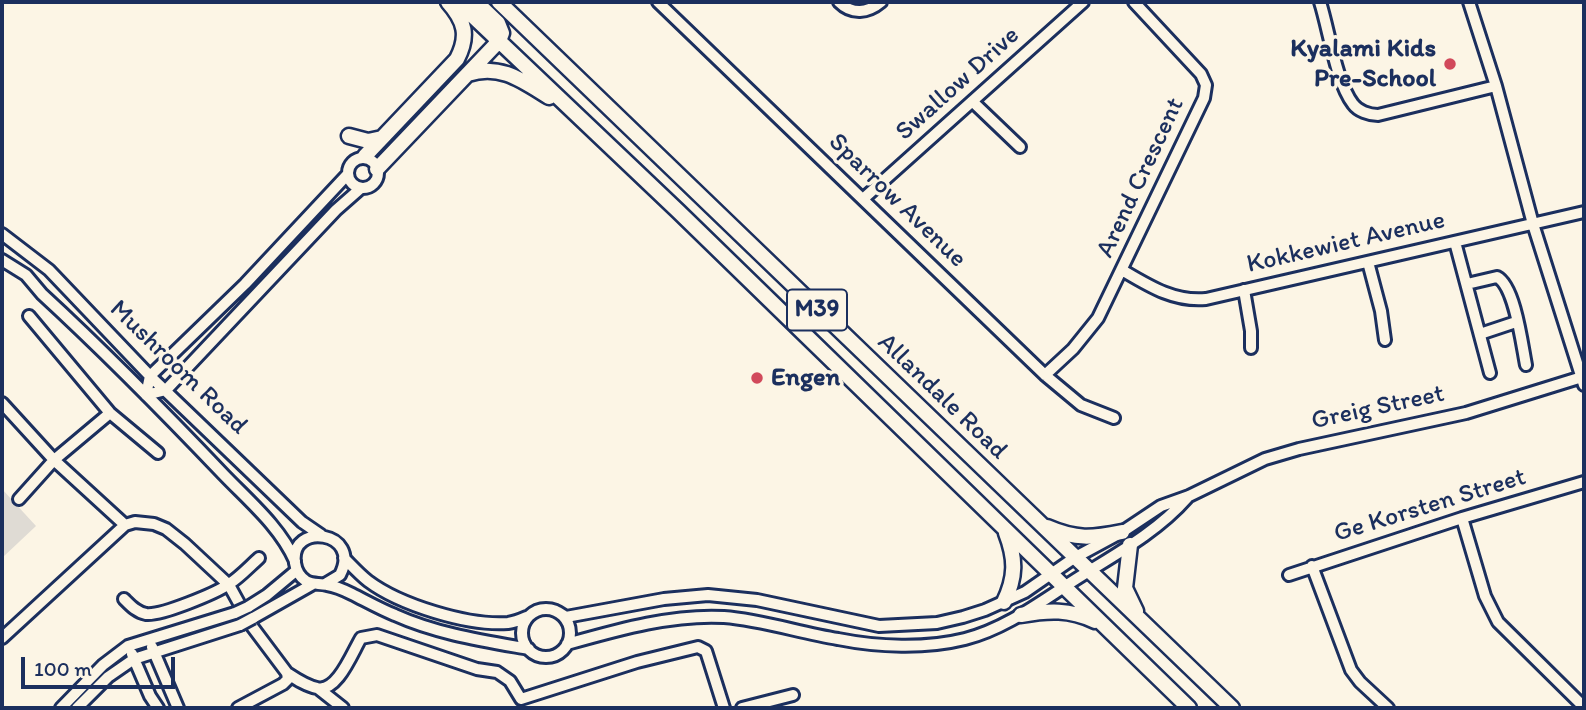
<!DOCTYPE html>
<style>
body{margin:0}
#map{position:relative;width:1586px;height:710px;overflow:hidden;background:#fcf5e5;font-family:Itim,sans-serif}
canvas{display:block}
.frame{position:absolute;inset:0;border:4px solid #1b2f5e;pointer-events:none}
.scale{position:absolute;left:21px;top:657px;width:154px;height:32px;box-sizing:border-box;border:4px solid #1b2f5e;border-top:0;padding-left:9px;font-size:21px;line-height:24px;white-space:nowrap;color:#1b2f5e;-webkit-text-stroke:5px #fcf5e5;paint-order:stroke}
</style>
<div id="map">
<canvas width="1586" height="710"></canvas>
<div class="frame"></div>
<div class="scale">100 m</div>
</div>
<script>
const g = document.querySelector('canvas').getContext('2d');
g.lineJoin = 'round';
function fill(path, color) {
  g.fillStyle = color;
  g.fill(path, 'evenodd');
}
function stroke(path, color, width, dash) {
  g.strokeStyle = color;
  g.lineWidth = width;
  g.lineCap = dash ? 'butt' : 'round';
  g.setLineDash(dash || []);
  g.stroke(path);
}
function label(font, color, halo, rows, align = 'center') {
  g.font = font + ' Itim,sans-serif';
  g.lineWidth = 7;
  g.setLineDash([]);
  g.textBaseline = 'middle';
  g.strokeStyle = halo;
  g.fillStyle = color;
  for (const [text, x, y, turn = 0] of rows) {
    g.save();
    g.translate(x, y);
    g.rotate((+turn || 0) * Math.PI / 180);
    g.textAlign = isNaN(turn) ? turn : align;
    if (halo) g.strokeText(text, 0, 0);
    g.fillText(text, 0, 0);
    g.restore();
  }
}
fill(new Path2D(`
 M2 489 36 526 2 558Z`), '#dfdbd4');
const minor = new Path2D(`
 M658 2 1045 375 1081 405 1114 418
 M839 2C852 15 868 13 881 2
 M1320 2C1329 30 1336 82 1353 104 1358 111 1369 115 1378 115L1496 86
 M1469 2 1496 86 1533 224 1584 385
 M973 102 1020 147
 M348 173a15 15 0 1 1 30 0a15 15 0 1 1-30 0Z
 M347 175 245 284 150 376 146 395 166 390 336 210 361 188
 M863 199 1083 2
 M2 234 49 270 150 376 302 522 321 535
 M1455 242 1490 373
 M2 260 26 275 42 294C105 352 165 413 224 475 250 502 280 527 295 561
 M1368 262 1381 311 1385 340
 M1122 270C1149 286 1174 302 1206 299L1584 212
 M1467 284 1497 277C1515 286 1522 345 1526 365
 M1244 290 1251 331V348
 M29 316 110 413 158 453
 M1480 334 1516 322
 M1045 375 1073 349 1098 318 1204 98 1206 85 1201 74 1134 2
 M2 403 54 460 125 525 2 638
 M19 499 54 460 110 413
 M1462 518 1485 596 1498 622 1584 707
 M125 525 135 522 154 524 166 529 185 544 229 585 251 625 287 673 288 679 283 684 238 708
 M344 558C352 566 359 574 368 581 400 605 468 626 508 623 516 622 522 619 529 616
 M1312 566 1351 670 1360 682 1388 708
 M1289 575 1462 518 1584 482
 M325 584 340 575C363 531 289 521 295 563 296 570 300 577 306 581 313 585 319 583 327 585 335 586 344 590 352 594 366 601 380 609 395 615 437 634 484 641 529 649
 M124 599C130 605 136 612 146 614 161 616 216 593 229 584 240 577 249 567 259 558
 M248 607 267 595 297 570
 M522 633a24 24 0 1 1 48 0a24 24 0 1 1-48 0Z
 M558 612 566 617 664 599 708 595 757 600 879 626 937 623 963 617 985 610 1025 592 1074 558 1122 532 1161 506 1189 496 1265 459 1299 449 1466 413 1582 377
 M253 618 313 584
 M567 644C617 630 672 614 724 617 763 620 800 633 838 639 878 647 925 649 965 639 1008 628 1044 599 1081 576 1118 553 1158 531 1187 498
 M152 647 178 708
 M132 654 150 696 158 708
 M287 673C296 679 306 686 317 688 337 693 352 653 361 638L377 635 477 669 497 672 510 681 521 699 637 662 698 647 706 651 724 708
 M319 689 343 708
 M61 708 103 665 128 646 235 613
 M77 708 108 677 134 659 240 625
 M742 708 793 695`);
const major = new Path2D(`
 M458 2 678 211 1189 708
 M499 2 1232 708
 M468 74C500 63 523 81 549 97
 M349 136 368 141 382 138
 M365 156 457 59C469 36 465 21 448 2
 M377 169 499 41 502 33 498 23 476 2
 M1047 527C1077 540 1092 538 1122 532
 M1130 545 1125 588 1136 611
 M1004 602C1016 577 1016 559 1006 533
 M1021 615C1049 610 1069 609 1095 621`);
stroke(minor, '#1b2f5e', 16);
stroke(major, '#1b2f5e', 19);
stroke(minor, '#fcf5e5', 10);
stroke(major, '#fcf5e5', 14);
const minorBridge = new Path2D(`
 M235 613 248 607
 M240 625 253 618`);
stroke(minorBridge, '#1b2f5e', 16, []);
stroke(minorBridge, '#fcf5e5', 10);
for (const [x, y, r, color] of [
 [1450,64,7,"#d1495b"],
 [757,378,7,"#d1495b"]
]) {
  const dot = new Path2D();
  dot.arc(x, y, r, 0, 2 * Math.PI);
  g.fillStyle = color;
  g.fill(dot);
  stroke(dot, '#fcf5e5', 2.5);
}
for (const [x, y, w] of [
 [817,310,60]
]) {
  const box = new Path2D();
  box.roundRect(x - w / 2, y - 20.5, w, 41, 5);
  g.fillStyle = '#fcf5e5';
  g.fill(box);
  stroke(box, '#1b2f5e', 2);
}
label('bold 24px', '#1b2f5e', null, [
 ["M39",817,310]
]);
label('bold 26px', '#1b2f5e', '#fcf5e5', [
 ["Kyalami Kids",1436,49],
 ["Pre-School",1436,79],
 ["Engen",771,378,"left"]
], 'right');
label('26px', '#1b2f5e', '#fcf5e5', [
 ["Swallow Drive",958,84,-42],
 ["Arend Crescent",1141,178,-65],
 ["Sparrow Avenue",897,201,44],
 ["Kokkewiet Avenue",1346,243,-13],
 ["Mushroom Road",178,368,44],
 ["Allandale Road",942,397,44],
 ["Greig Street",1378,408,-12],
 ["Ge Korsten Street",1430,506,-17]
]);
</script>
